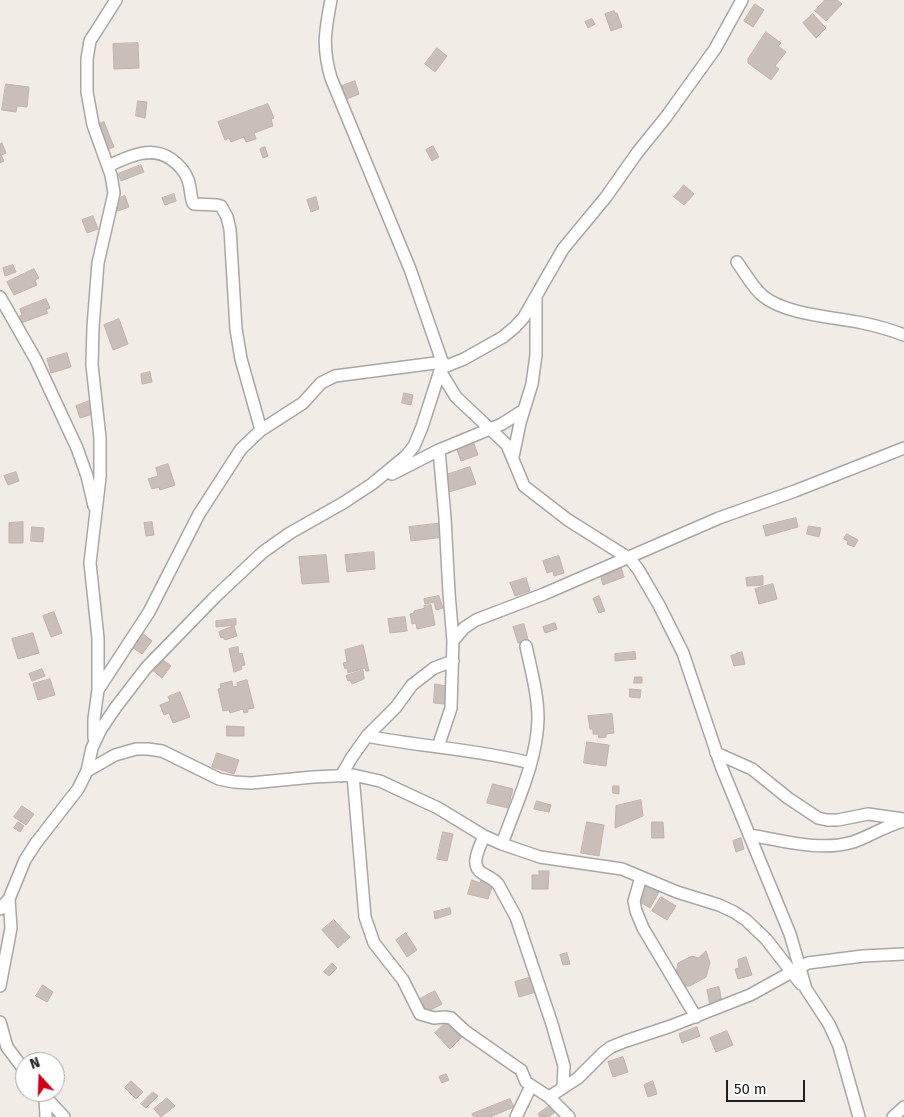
<!DOCTYPE html>
<style>
body{margin:0}
#map{position:relative;width:904px;height:1117px;overflow:hidden;background:#f2ece6;font-family:"Fira Sans",sans-serif}
canvas{display:block}
.north{position:absolute;left:15px;top:1052px;width:50px;height:50px;box-sizing:border-box;background:#fff;border:1px solid #a6a6a6;border-radius:50%;rotate:340deg;font-size:14px;font-weight:700;line-height:20px;text-align:center;color:#202020}
.north::after{content:'';display:block;margin:auto;width:18px;height:22px;background:#d10018;clip-path:polygon(50% 0,100% 100%,50% 72%,0 100%)}
.scale{position:absolute;left:726px;top:1080px;width:79px;height:22px;box-sizing:border-box;border:2px solid #202020;border-top:0;padding-left:6px;font-size:15px;line-height:18px;white-space:nowrap;color:#202020;-webkit-text-stroke:4px #fff;paint-order:stroke}
</style>
<div id="map">
<canvas width="904" height="1117"></canvas>
<div class="north">N</div>
<div class="scale">50 m</div>
</div>
<script>
const g = document.querySelector('canvas').getContext('2d');
g.lineJoin = 'round';
function fill(path, color) {
  g.fillStyle = color;
  g.fill(path, 'evenodd');
}
function stroke(path, color, width, dash) {
  g.strokeStyle = color;
  g.lineWidth = width;
  g.lineCap = dash ? 'butt' : 'round';
  g.setLineDash(dash || []);
  g.stroke(path);
}
const building = new Path2D(`
 M825 0H837L842 4 826 21 815 11Z
 M755 4 764 10 753 27 744 21Z
 M614 11 615 13H617L622 27 611 31 605 14Z
 M813 14 826 28 816 38 803 23Z
 M592 19 595 24 588 28 585 22Z
 M766 32 781 43 778 46 786 52 775 66 779 69 771 80 748 63V59Z
 M138 43 139 68 114 69 113 44Z
 M437 48 447 56 435 72 425 64Z
 M355 81 359 94 342 101 337 88Z
 M6 84 29 87 27 107 17 106 16 112 2 110Z
 M138 101 147 102 145 118 136 116Z
 M268 104 274 118 271 119 273 126 254 133 256 139 246 142 244 137 231 142 229 138 225 140 218 122Z
 M104 122 114 147 106 150 96 125Z
 M2 143 6 153 1 155 4 161 0 163V144Z
 M433 146 439 157 432 161 426 150Z
 M265 147 268 156 263 158 260 149Z
 M141 165 144 172 121 181 118 174Z
 M684 185 694 194 684 205 674 197Z
 M174 194 176 201 165 205 162 198Z
 M125 196 129 207 118 211 114 200Z
 M316 197 319 209 311 212 307 200Z
 M93 216 98 229 87 233 82 220Z
 M13 265 16 272 5 276 3 268Z
 M34 269 39 278 35 280 37 285 14 295 7 282Z
 M46 299 50 308 46 310 48 313 21 323 18 317 22 315 20 309Z
 M119 319 128 344 113 350 104 325Z
 M67 353 71 367 51 373 47 359Z
 M150 372 152 382 142 384 141 374Z
 M404 393 413 395 411 405 402 403Z
 M92 400 96 413 80 418 76 406Z
 M473 441 478 455 461 461 456 447Z
 M168 464 175 485 160 490 159 487 152 489 148 479 158 476 156 468Z
 M470 467 476 484 449 492 443 476Z
 M16 472 19 481 8 485 4 476Z
 M796 518 798 527 766 536 763 526Z
 M23 522V543H9V523Z
 M152 522 154 535 146 536 144 523Z
 M444 523 445 537 411 541 409 527Z
 M809 526 821 528 819 537 807 534Z
 M32 527 44 528 43 542 31 541Z
 M847 534 858 540 854 547 847 544 848 541 844 539Z
 M374 552 375 569 347 572 345 555Z
 M326 555 329 582 302 584 299 557Z
 M559 556 564 573 554 576 553 571 547 573 543 561Z
 M621 567 624 577 603 585 600 574Z
 M763 576V585L747 586 746 578Z
 M526 578 530 591 515 596 510 583Z
 M773 584 777 599 759 604 755 589Z
 M439 596 443 608 436 610 434 602 425 604 424 599Z
 M599 596 605 611 599 613 593 599Z
 M431 605 435 625 417 629 416 623 412 624 410 614 414 613V611L425 608 424 606Z
 M54 612 62 633 51 637 43 616Z
 M405 617 407 631 390 633 388 619Z
 M236 619V625L216 627V621Z
 M555 623 557 629 545 633 543 627Z
 M524 624 528 640 518 643 513 627Z
 M234 626 237 636 225 640 223 637 221 638 219 632Z
 M33 633 39 653 18 659 12 639Z
 M142 633 152 641 142 654 132 647Z
 M363 645 369 671H366L365 668 348 673 347 668 345 669 343 663 347 662 345 650Z
 M238 647 239 654 242 653 245 665 241 666 242 669 234 672 229 649Z
 M635 652 636 659 615 661V654Z
 M742 652 745 664 734 666 731 656Z
 M160 658 171 666 162 678 151 669Z
 M42 669 45 676 32 681 29 674Z
 M363 670 364 679 352 684 350 680 348 681 346 676Z
 M635 677H642V683H634Z
 M50 679 55 695 38 700 33 684Z
 M247 680 254 708 248 709V712L244 713 243 709 230 713 229 710 223 711 218 689 221 688 220 684 232 681 233 687 238 686 237 683Z
 M435 684 446 686 444 704 434 703Z
 M630 689 641 690 640 698 630 697Z
 M180 692 190 717 173 723 169 713 164 715 160 705 170 701 168 697Z
 M612 714 614 733 606 734V737L599 738 598 734H593V729H590L588 716Z
 M227 726 244 727V736H227Z
 M587 742 609 745 606 766 584 763Z
 M217 753 239 760 234 774 212 767Z
 M493 784 513 789 508 808 487 803Z
 M613 786H619V794L613 793Z
 M641 800 643 816 615 828 616 806Z
 M537 801 551 805 549 812 534 809Z
 M22 806 34 814 26 825 14 817Z
 M18 822 24 826 20 832 14 828Z
 M587 822 604 825 599 856 581 853Z
 M652 822H663L664 838H652Z
 M443 832 453 834 447 861 437 859Z
 M741 838 744 849 736 852 733 841Z
 M539 871H549L548 889H532V875H539Z
 M472 880 480 883 481 880 493 884 488 899 468 894Z
 M646 885 659 892 650 908 637 900Z
 M661 897 676 906 667 920 652 911Z
 M450 908 451 914 435 919 434 912Z
 M334 920 350 937 338 948 322 930Z
 M406 933 417 950 407 957 396 940Z
 M706 951 710 963 706 977 690 986H683L675 978 678 963 692 956 698 958Z
 M567 953 570 964 563 965 560 955Z
 M746 957 752 975 738 979 735 969 739 968 738 960Z
 M332 963 337 968 329 976 324 972Z
 M532 977 536 992 519 997 515 982Z
 M43 985 53 992 47 1002 36 996Z
 M719 987 722 1003 710 1005 707 990Z
 M435 991 442 1004 425 1013 422 1008 424 1007 423 1004 420 1005 418 1000Z
 M447 1021 462 1037 450 1049 435 1033Z
 M697 1027 700 1036 682 1043 679 1034Z
 M727 1031 733 1045 716 1052 710 1038Z
 M623 1057 628 1072 613 1077 608 1062Z
 M446 1074 449 1080 442 1083 439 1077Z
 M131 1081 143 1092 136 1099 125 1088Z
 M653 1081 657 1094 648 1097 644 1085Z
 M153 1092 158 1096 146 1108 141 1104Z
 M167 1098 175 1106 161 1117 154 1109Z
 M510 1099 514 1107 490 1117H474L472 1114Z
 M551 1105 555 1112 549 1117H540L538 1114Z`);
fill(building, '#cabeb9');
stroke(building, '#c5b1a7', 1);
const street = new Path2D(`
 M331 0C325 31 322 47 331 78L410 269 444 367
 M108 166C128 157 150 145 171 159 178 164 185 171 188 180 191 187 190 196 193 203L194 204 217 205 221 206 227 217 230 229 236 329 241 359 261 430
 M737 262C745 273 753 288 763 296 786 315 835 317 863 323 877 326 891 330 904 335
 M0 297 36 360 77 448 87 476 94 506
 M440 371 456 397 507 445 524 486 568 520 630 559 638 569 659 605 683 653 721 766 790 934 806 989 829 1024 839 1046 859 1117
 M439 450 445 518 449 593 453 641
 M513 457 520 423 532 384 536 355V297
 M392 474 439 450 502 424 524 410
 M98 690 149 612 199 514 241 449 261 430 303 403 321 383 335 376 443 362
 M367 736C421 747 477 749 530 763
 M94 738V719L98 690V638L90 563 100 477V438L92 365 93 327 98 263 114 193 111 175 93 125 87 92V59L90 41 116 0
 M438 747 451 708 453 641 464 628 476 620 544 594 719 518 795 491 904 448
 M716 753 752 769 788 798 818 818 827 820H838L868 814 904 819
 M87 771 115 755 136 749H148L162 751 219 779 234 782 251 783 313 777 353 775 380 781 438 808 484 836 502 844 540 857 622 869 677 892 719 905 734 912 746 920 766 939 801 984
 M353 775 365 917 374 943 403 980 420 1014 434 1018 445 1017 451 1018 465 1031 515 1066 521 1070 526 1082 549 1097 569 1117
 M341 776 352 757 367 736 396 707 412 685 434 668 453 661
 M749 835C782 840 820 852 853 842 871 836 886 825 904 821
 M484 836C480 847 469 865 482 873 488 877 493 878 498 884L516 917 552 1024 564 1066 563 1088
 M502 844C516 804 537 762 538 719 538 694 531 670 526 646
 M641 877 634 901 636 911 643 928 696 1017
 M0 909 9 899 25 860 36 843 78 789 87 771 92 748 101 729 116 707 146 668 215 597 263 552 290 533 343 503 372 484 406 456 414 446 422 427 440 371 444 367 464 359 503 337 515 327 524 317 563 249 606 197 637 153 666 117 715 49 742 0
 M0 986 11 928 9 899
 M0 1022 7 1047 25 1071
 M41 1092 64 1117
 M549 1097 578 1078 603 1053 611 1047 626 1041 671 1026 750 995 808 963 863 956 904 954
 M45 1098 46 1117
 M516 1117 531 1086
 M893 1117 904 1107`);
stroke(street, '#a7a7a7', 14);
stroke(street, '#fff', 11);
</script>
